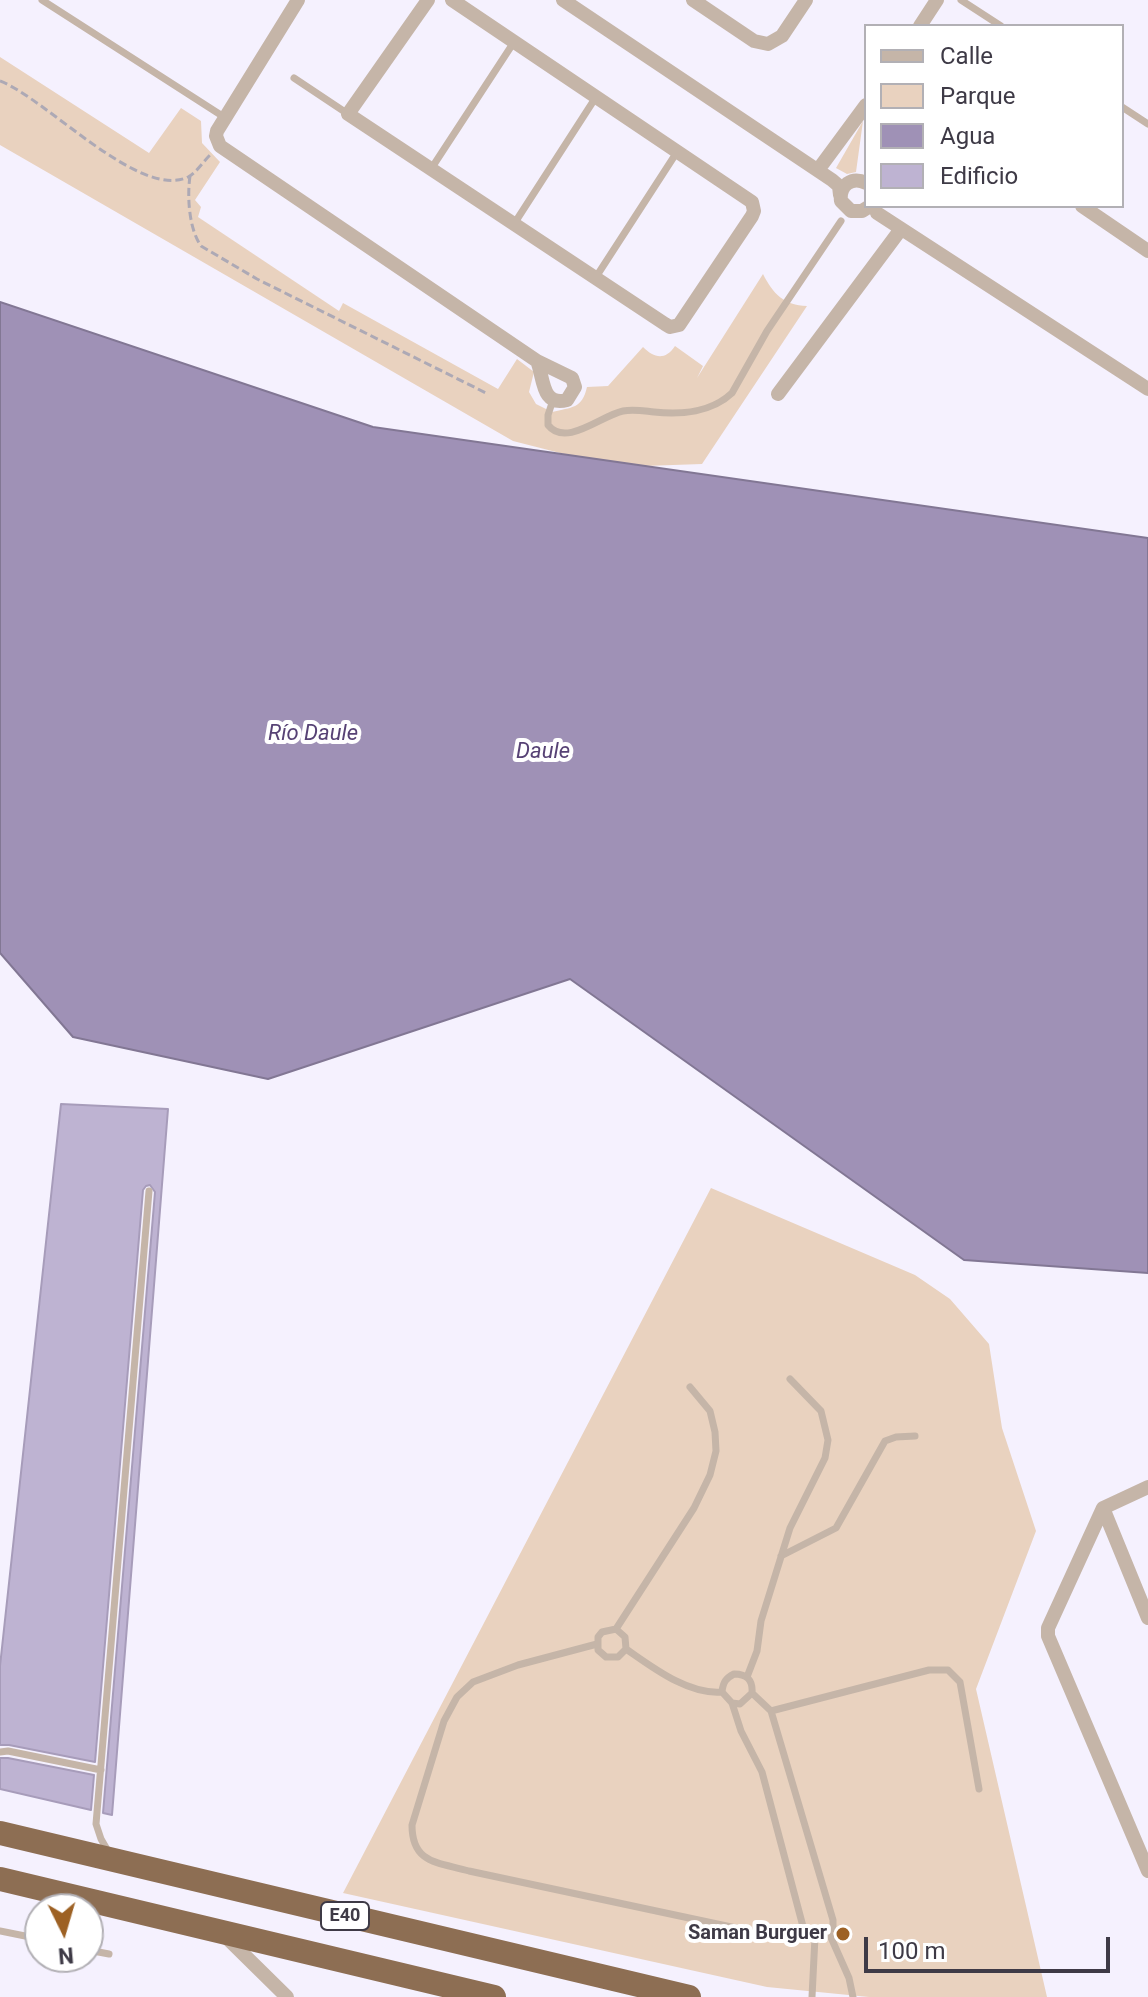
<!DOCTYPE html>
<meta charset="utf-8">
<style>
body{margin:0}
#map{position:relative;width:1148px;height:1997px;overflow:hidden;background:#f5f1fe;font-family:Roboto,sans-serif}
canvas{display:block}
.legend{position:absolute;left:864px;top:24px;width:260px;height:184px;box-sizing:border-box;background:#fff;border:2px solid #b2b0b5;margin:0;padding:10px 14px;list-style:none;font-size:24px;color:#3e3a46}
.legend li{display:flex;align-items:center;gap:16px;height:40px}
.legend b{width:40px;border:2px solid #b2b0b5}
.north{position:absolute;left:24px;top:1893px;width:80px;height:80px;box-sizing:border-box;background:#fff;border:2px solid #b2b0b5;border-radius:50%;rotate:175deg;font-size:22px;font-weight:700;line-height:32px;text-align:center;color:#3e3a46}
.north::after{content:'';display:block;margin:auto;width:28px;height:36px;background:#9d6124;clip-path:polygon(50% 0,100% 100%,50% 72%,0 100%)}
.scale{position:absolute;left:864px;top:1937px;width:246px;height:36px;box-sizing:border-box;border:4px solid #3e3a46;border-top:0;padding-left:10px;font-size:24px;line-height:28px;white-space:nowrap;color:#3e3a46;-webkit-text-stroke:6px #fff;paint-order:stroke}
</style>
<div id="map">
<canvas width="1148" height="1997"></canvas>
<ul class="legend">
<li><b style="height:10px;background:#c5b5a8"></b>Calle</li>
<li><b style="height:22px;background:#e9d2bf"></b>Parque</li>
<li><b style="height:22px;background:#9f91b6"></b>Agua</li>
<li><b style="height:22px;background:#beb3d2"></b>Edificio</li>
</ul>
<div class="north">N</div>
<div class="scale">100 m</div>
</div>
<script>
const g = document.querySelector('canvas').getContext('2d');
g.lineJoin = 'round';
function fill(path, color) {
  g.fillStyle = color;
  g.fill(path, 'evenodd');
}
function stroke(path, color, width, dash) {
  g.strokeStyle = color;
  g.lineWidth = width;
  g.lineCap = dash ? 'butt' : 'round';
  g.setLineDash(dash || []);
  g.stroke(path);
}
function label(font, color, halo, rows, align = 'center') {
  g.font = font + ' Roboto,sans-serif';
  g.lineWidth = 8;
  g.setLineDash([]);
  g.textBaseline = 'middle';
  g.strokeStyle = halo;
  g.fillStyle = color;
  for (const [text, x, y, turn = 0] of rows) {
    g.save();
    g.translate(x, y);
    g.rotate((+turn || 0) * Math.PI / 180);
    g.textAlign = isNaN(turn) ? turn : align;
    if (halo) g.strokeText(text, 0, 0);
    g.fillText(text, 0, 0);
    g.restore();
  }
}
fill(new Path2D(`
 M0 57 149 153 181 108 201 121 202 143 220 162 195 200 201 207 198 217 339 311 343 303 498 389 517 359 534 372 529 392 536 404 552 412C572 407 582 409 587 387L608 386 643 347C654 358 665 361 675 346L703 366 697 378 763 274C773 294 784 305 807 306L702 464 615 467 513 441 0 145Z
 M863 121 856 172 847 174 836 168Z
 M711 1188 915 1275 950 1299 989 1344 1002 1428 1036 1531 976 1689 1047 1997H869L767 1987 343 1893Z`), '#e9d2bf');
const water = new Path2D(`
 M0 302 373 427 1148 538V1273L964 1260 570 979 268 1079 73 1037 0 953Z`);
fill(water, '#9f91b6');
stroke(water, '#827794', 2);
const building = new Path2D(`
 M61 1104 168 1109 112 1815 103 1813 155 1192 150 1185 146 1186 143 1190 95 1762 9 1745H0V1666Z
 M0 1758H8L94 1775 91 1810 0 1789Z`);
fill(building, '#beb3d2');
stroke(building, '#a79cba', 2);
stroke(new Path2D(`
 M0 81C47 99 139 200 188 177 196 173 203 162 210 155
 M190 176C187 197 189 229 201 246L257 279 486 393`), '#ada9b5', 3, [8, 4]);
stroke(new Path2D(`
 M42 0 224 117
 M961 0 1001 26
 M294 78 348 114
 M1122 107 1148 124
 M431 169 514 42
 M514 224 596 97
 M596 277 677 152
 M553 400 548 415V425C566 448 602 415 623 411 634 409 644 411 654 412 681 415 712 412 732 393L767 331 841 221
 M781 1556 836 1528 885 1441 896 1437 915 1436
 M616 1629 625 1637 626 1649 618 1657H606L598 1650V1637L602 1632 616 1629 694 1508 710 1475 716 1451 715 1432 710 1411 690 1387
 M597 1644 518 1665 473 1682 457 1697 444 1721 412 1825C412 1864 438 1862 469 1871L750 1931 771 1935 805 1934
 M626 1649C652 1667 688 1695 722 1692
 M734 1674C747 1674 753 1680 752 1693L771 1711 833 1920V1928L822 1937 805 1934 762 1772 741 1731 732 1703 722 1692C723 1682 726 1678 734 1674Z
 M747 1677 757 1651 761 1621 790 1528 825 1458 828 1440 821 1411 790 1379
 M732 1703 740 1704 752 1693
 M771 1711 929 1670H948L960 1682 979 1789
 M0 1752 8 1751 101 1770
 M108 1851 101 1839 96 1824 149 1191
 M0 1931 40 1939
 M829 1933 849 1978 853 1997
 M88 1950 109 1954
 M812 1997 815 1937`), '#c5b5a8', 7);
stroke(new Path2D(`
 M298 0 217 131 216 136 220 146 537 361
 M428 0 348 114 665 324 670 327 679 325 752 216 754 211 752 202 452 0
 M563 0 832 180 839 186 840 195
 M693 0 754 41 768 44 782 36 806 0
 M920 26 937 0
 M818 170 866 105
 M866 183C852 176 839 185 841 201L851 211H862L870 206
 M1082 206 1148 251
 M877 213 1148 389
 M537 361 572 378 575 387 567 400C541 407 544 377 537 361Z
 M778 394 901 229
 M1148 1487 1103 1508 1048 1628V1636L1148 1871
 M1103 1508 1148 1618
 M224 1935 287 1997`), '#c5b5a8', 14);
stroke(new Path2D(`
 M0 1833 689 1997
 M0 1879 494 1997`), '#8d6e53', 24);
for (const [x, y, r, color] of [
 [843,1934,8,"#9d6124"]
]) {
  const dot = new Path2D();
  dot.arc(x, y, r, 0, 2 * Math.PI);
  g.fillStyle = color;
  g.fill(dot);
  stroke(dot, '#fff', 3);
}
for (const [x, y, w] of [
 [345,1916,48]
]) {
  const box = new Path2D();
  box.roundRect(x - w / 2, y - 14, w, 28, 6);
  g.fillStyle = '#fff';
  g.fill(box);
  stroke(box, '#3e3a46', 2);
}
label('bold 18px', '#3e3a46', null, [
 ["E40",345,1916]
]);
label('bold 20px', '#3e3a46', '#fff', [
 ["Saman Burguer",827,1934]
], 'right');
label('italic 22px', '#574275', '#fff', [
 ["Río Daule",313,734],
 ["Daule",543,752]
]);
</script>
